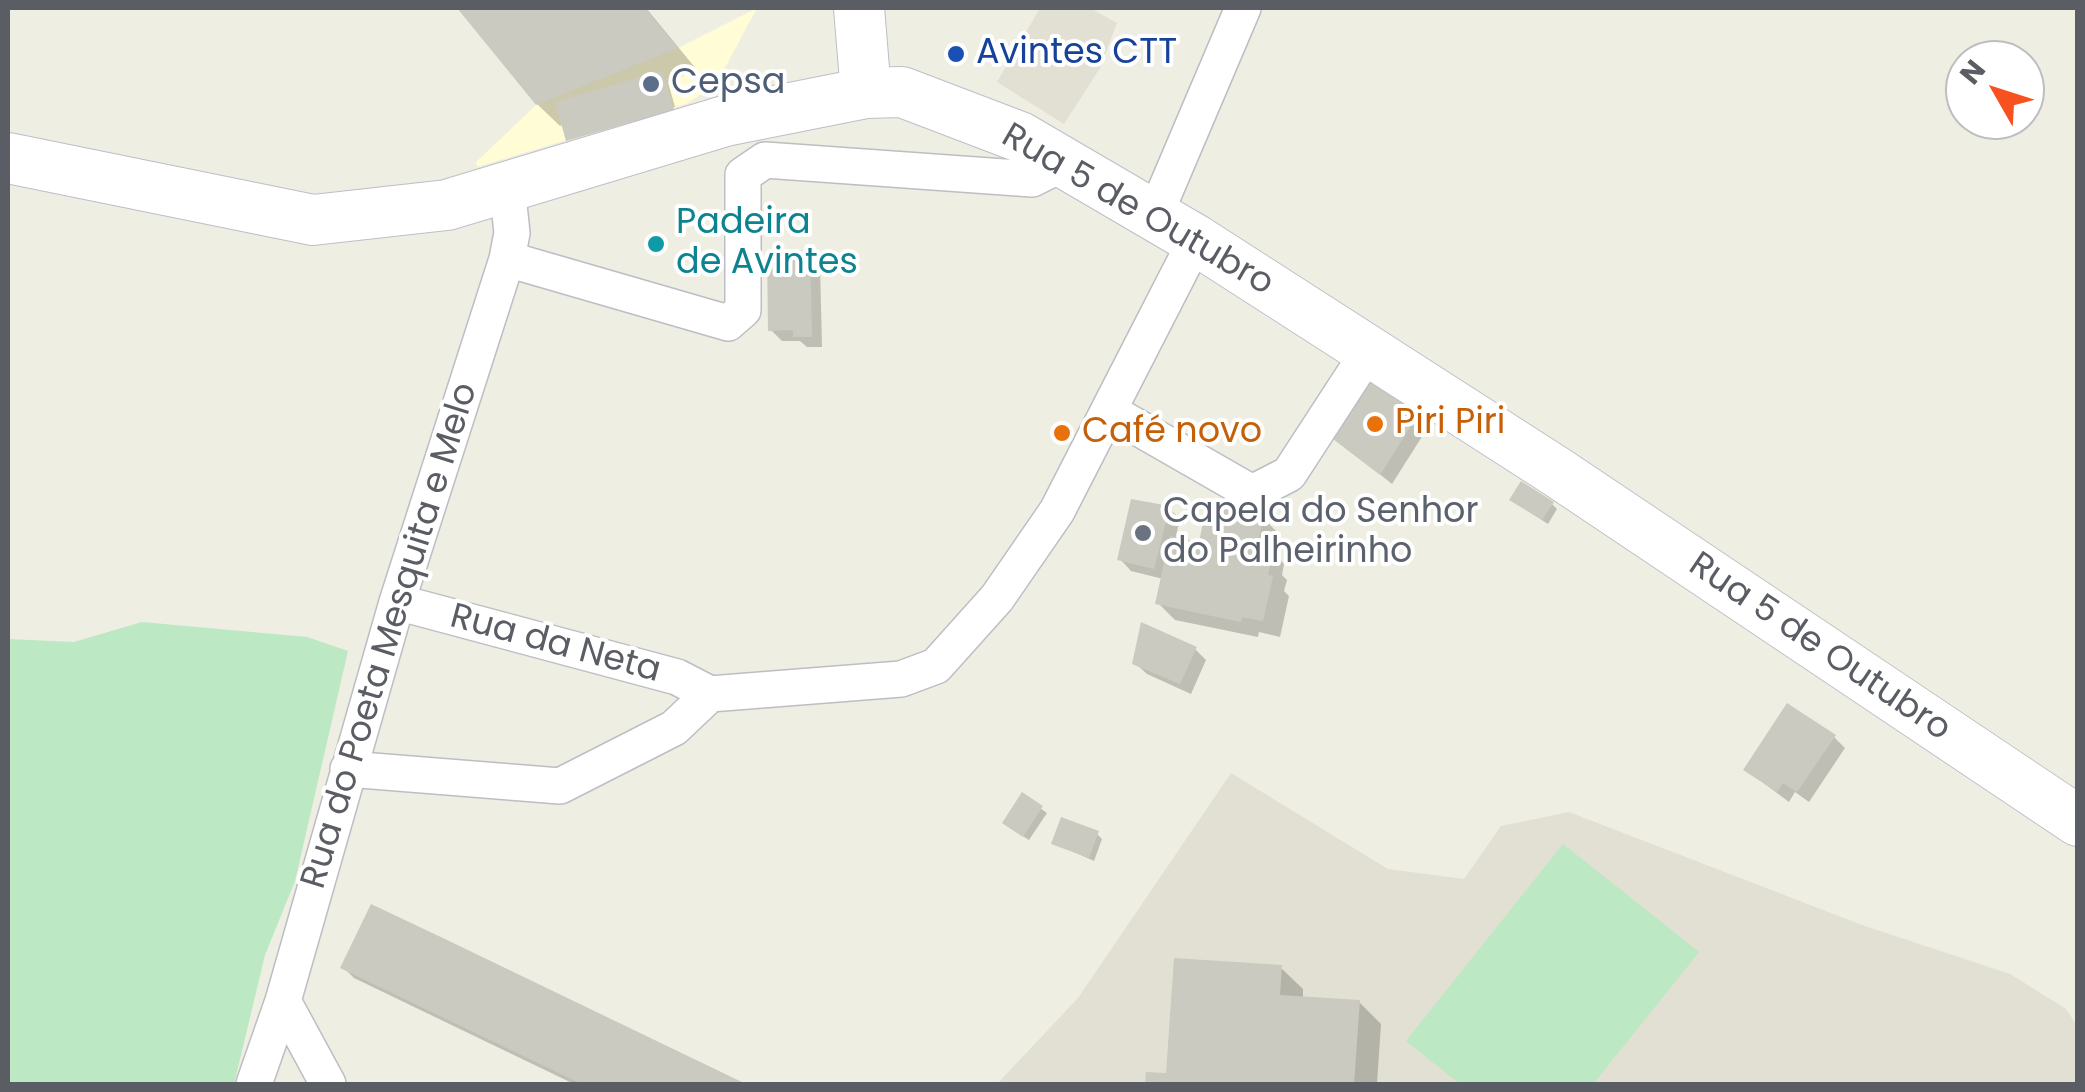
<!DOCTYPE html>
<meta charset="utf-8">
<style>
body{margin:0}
#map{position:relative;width:2085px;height:1092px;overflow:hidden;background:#eeeee2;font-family:Poppins,sans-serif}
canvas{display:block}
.frame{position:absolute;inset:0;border:10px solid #5a5d64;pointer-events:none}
.north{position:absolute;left:1945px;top:40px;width:100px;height:100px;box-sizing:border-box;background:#fff;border:2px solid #bdbec1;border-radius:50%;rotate:309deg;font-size:28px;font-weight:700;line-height:40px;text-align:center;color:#5a5d64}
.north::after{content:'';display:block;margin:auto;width:35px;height:45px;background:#f75120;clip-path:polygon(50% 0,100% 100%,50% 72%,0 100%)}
</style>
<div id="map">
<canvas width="2085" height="1092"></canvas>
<div class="frame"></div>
<div class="north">N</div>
</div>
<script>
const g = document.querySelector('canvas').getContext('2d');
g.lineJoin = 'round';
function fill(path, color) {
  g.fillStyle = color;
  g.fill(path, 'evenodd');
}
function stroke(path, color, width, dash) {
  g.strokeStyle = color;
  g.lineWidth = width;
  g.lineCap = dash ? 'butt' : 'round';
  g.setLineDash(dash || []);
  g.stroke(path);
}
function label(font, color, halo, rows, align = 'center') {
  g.font = font + ' Poppins,sans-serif';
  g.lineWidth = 8;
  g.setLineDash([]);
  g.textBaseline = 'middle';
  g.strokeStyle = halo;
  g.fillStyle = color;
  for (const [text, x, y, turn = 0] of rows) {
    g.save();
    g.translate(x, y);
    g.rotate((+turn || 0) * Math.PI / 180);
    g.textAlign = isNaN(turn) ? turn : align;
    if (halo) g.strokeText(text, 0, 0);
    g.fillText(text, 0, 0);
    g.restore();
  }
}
fill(new Path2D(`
 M757 8 720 77 707 91 686 104 477 167 476 162 536 105 678 48Z`), '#fffcd6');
fill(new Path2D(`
 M1040 8H1090L1117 23 1100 68 1064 124 997 82Z
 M1231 773 1388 869 1464 879 1501 826 1569 812 1862 925 2010 974 2066 1009 2077 1026V1084H997L1078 998Z`), '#e1e0d2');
fill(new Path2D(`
 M142 622 307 637 348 651 295 881 265 955 234 1084H8V639L74 642Z
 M1563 844 1699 952 1593 1084H1460L1406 1041Z`), '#bce8c3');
fill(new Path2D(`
 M460 8H646L697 70 668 82 675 107 568 138 564 124 560 126 537 104Z
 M809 253 820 264 822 347H807L800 341H782L771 330Z
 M1419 413 1430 424 1392 484 1332 436Z
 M1517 504H1552L1557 509 1548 524Z
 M1169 508 1180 519 1175 540 1201 545 1263 518 1280 535 1276 555 1284 564 1282 575 1287 580 1284 591 1289 596 1280 637 1259 632 1258 637 1175 620 1158 603 1163 579 1131 571 1120 559Z
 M1195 649 1206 660 1191 694 1147 674 1135 663Z
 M1834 737 1845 748 1809 802 1795 792 1789 802 1746 770Z
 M1023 796 1047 813 1029 840 1010 828Z
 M1097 834 1102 839 1094 861 1054 843Z
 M372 907 741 1084H574L354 978 343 967Z
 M1281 968 1303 989V999L1359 1002 1381 1024 1377 1084H1148V1074L1168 1075Z`), '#0003');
fill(new Path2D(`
 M457 8H645L678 48 536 105Z
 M662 71 674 110 566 141 555 102Z
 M810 250 812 337H793V330L768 331 767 251Z
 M1367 378 1420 411 1380 475 1329 436Z
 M1521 481 1554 502 1542 520 1509 500Z
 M1131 499 1170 506 1154 569 1117 560Z
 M1207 503 1264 515 1258 542 1268 544 1265 559 1271 561 1268 575 1273 576 1263 621 1242 617 1241 622 1155 604 1170 536 1199 542Z
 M1141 622 1197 647 1180 684 1132 664Z
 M1787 703 1836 735 1797 792 1783 783 1777 792 1743 770Z
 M1022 792 1043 806 1023 837 1002 823Z
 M1061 817 1099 831 1089 858 1051 844Z
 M371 904 445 939 746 1084H582L563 1075 340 968Z
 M1174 958 1282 965 1280 995 1360 1000 1354 1084H1145L1146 1072 1166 1073Z`), '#cbcac1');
const street = new Path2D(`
 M1154 217 1243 8
 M507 259 728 323 743 310V175L765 160 1032 179 1064 163
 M1109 411 1252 493 1289 474 1369 351
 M397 602 677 677 710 694
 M348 769 560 786 674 728 710 694 901 679 936 666 997 598 1057 511 1196 240
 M283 1001 328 1084
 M254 1084 283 1001 397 602 507 259 512 233 507 186`);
const secondary = new Path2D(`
 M859 8 866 93
 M8 158 313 220 447 205 725 121 866 93 902 92 1020 137 1196 240 1557 472 2078 821`);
stroke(street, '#bcbec4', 38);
stroke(secondary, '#bdbfc7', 52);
stroke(street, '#fff', 35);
stroke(secondary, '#fff', 50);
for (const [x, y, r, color] of [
 [956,54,10,"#1a4fb4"],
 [651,84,10,"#5c6f8a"],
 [656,244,10,"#0f9aa8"],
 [1375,424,10,"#e8710a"],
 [1062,433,10,"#e8710a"],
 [1143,533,10,"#6b7280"]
]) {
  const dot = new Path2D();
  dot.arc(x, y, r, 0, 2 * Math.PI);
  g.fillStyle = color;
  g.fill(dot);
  stroke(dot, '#fff', 4);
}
label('35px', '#164399', '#fff', [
 ["Avintes CTT",976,54]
], 'left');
label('35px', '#4e5e75', '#fff', [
 ["Cepsa",671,84]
], 'left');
label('35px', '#5a5d64', '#fff', [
 ["Rua 5 de Outubro",1137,211,30],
 ["Rua do Poeta Mesquita e Melo",391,636,-73],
 ["Rua da Neta",555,645,15],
 ["Rua 5 de Outubro",1819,648,34]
]);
label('35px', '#0d838f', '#fff', [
 ["Padeira",676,224],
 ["de Avintes",676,264]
], 'left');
label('35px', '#c56008', '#fff', [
 ["Piri Piri",1395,424],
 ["Café novo",1082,433]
], 'left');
label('35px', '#5b616d', '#fff', [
 ["Capela do Senhor",1163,513],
 ["do Palheirinho",1163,553]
], 'left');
</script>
